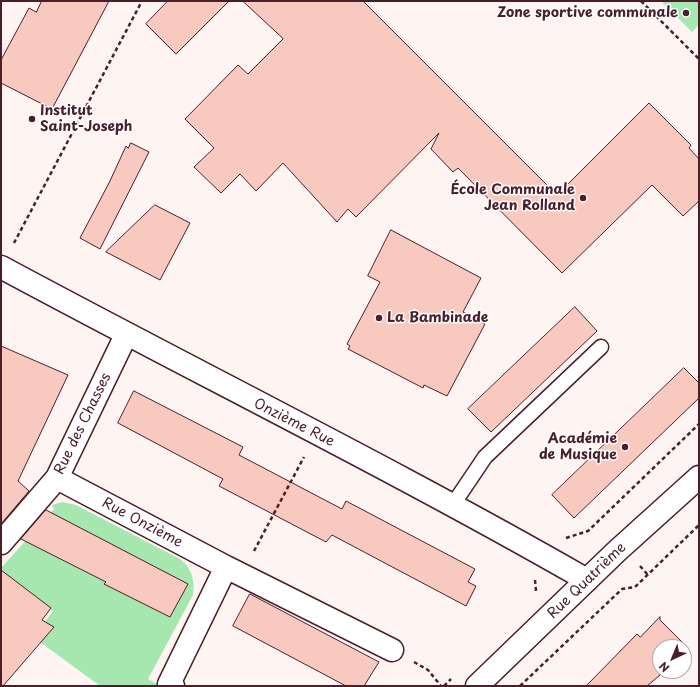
<!DOCTYPE html>
<meta charset="utf-8">
<style>
body{margin:0}
#map{position:relative;width:700px;height:687px;overflow:hidden;background:#fef4f2;font-family:"Playpen Sans",sans-serif}
canvas{display:block}
.frame{position:absolute;inset:0;border:2px solid #4a1f2b;pointer-events:none}
.north{position:absolute;left:652px;top:639px;width:40px;height:40px;box-sizing:border-box;background:#fff;border:1px solid #b7a5aa;border-radius:50%;rotate:224deg;font-size:11px;font-weight:700;line-height:16px;text-align:center;color:#4a1f2b}
.north::after{content:'';display:block;margin:auto;width:14px;height:18px;background:#4a1f2b;clip-path:polygon(50% 0,100% 100%,50% 72%,0 100%)}
</style>
<div id="map">
<canvas width="700" height="687"></canvas>
<div class="frame"></div>
<div class="north">N</div>
</div>
<script>
const g = document.querySelector('canvas').getContext('2d');
g.lineJoin = 'round';
function fill(path, color) {
  g.fillStyle = color;
  g.fill(path, 'evenodd');
}
function stroke(path, color, width, dash) {
  g.strokeStyle = color;
  g.lineWidth = width;
  g.lineCap = dash ? 'butt' : 'round';
  g.setLineDash(dash || []);
  g.stroke(path);
}
function label(font, color, halo, rows, align = 'center') {
  g.font = font + ' "Playpen Sans",sans-serif';
  g.lineWidth = 3;
  g.setLineDash([]);
  g.textBaseline = 'middle';
  g.strokeStyle = halo;
  g.fillStyle = color;
  for (const [text, x, y, turn = 0] of rows) {
    g.save();
    g.translate(x, y);
    g.rotate((+turn || 0) * Math.PI / 180);
    g.textAlign = isNaN(turn) ? turn : align;
    if (halo) g.strokeText(text, 0, 0);
    g.fillText(text, 0, 0);
    g.restore();
  }
}
fill(new Path2D(`
 M661 1H699V25L692 32Z
 M62 502 76 505 180 559C192 568 195 580 193 595L148 679 160 686H100L40 642 43 624 53 611 1 571V568L54 509 52 505Z`), '#a6e7b0');
const building = new Path2D(`
 M42 1H109L52 109 1 83V60L29 8 36 12Z
 M168 1H229L176 54 146 24Z
 M243 1H363L557 195 649 103 691 145 689 148 699 159V201L683 216 652 185 562 273 458 168 453 172 431 149 439 133 356 217 348 209 337 222 283 163 256 191 240 174 221 193 194 167 214 148 185 119 238 65 248 74 283 39Z
 M131 143 149 152 100 249 80 238 110 181 126 146 128 148Z
 M155 205 190 223 160 280 106 252Z
 M391 230 481 278 463 312 485 324 447 396 424 385 423 388 348 349 350 346 347 344 380 282 368 276Z
 M575 307 597 331 491 432 468 409Z
 M1 346 68 375 18 481 29 491 1 524Z
 M684 368 699 383V398L574 518 552 495Z
 M134 391 243 447 239 455 300 487 342 509 346 501 475 569 468 582 476 586 466 606 332 535 326 542 263 509 219 486 223 479 118 423Z
 M46 510 188 584 170 617 104 584 106 582 21 539Z
 M1 570 51 608 42 620 54 627 3 686H1Z
 M250 594 379 662 364 686H346L233 626Z
 M660 617V620L687 647H660V675L647 686H586L637 634 640 637Z`);
fill(building, '#f8c9be');
stroke(building, '#4a1f2b', 1);
const lane = new Path2D(`
 M452 506 485 457 601 347`);
const street = new Path2D(`
 M1 267C196 372 395 470 587 580
 M57 478 226 567 169 684 173 686
 M1 543 57 478 126 335
 M226 567 392 650`);
const secondary = new Path2D(`
 M477 686 617 551 699 477`);
stroke(lane, '#4a1f2b', 17);
stroke(street, '#4a1f2b', 25);
stroke(secondary, '#4a1f2b', 25);
stroke(new Path2D(`
 M641 1 699 59
 M14 243 142 1
 M566 538 588 531 699 424
 M254 551 304 457
 M640 566 648 575
 M535 580 536 591
 M414 662 428 670 441 686
 M444 686 451 679
 M520 686 622 589 635 587 699 525`), '#4a1f2b', 2.5, [4, 3]);
stroke(lane, '#fff', 14);
stroke(street, '#fff', 22);
stroke(secondary, '#fff', 22);
for (const [x, y, r, color] of [
 [686,13,4,"#4a1f2b"],
 [32,119,4,"#4a1f2b"],
 [583,198,4,"#4a1f2b"],
 [379,318,4,"#4a1f2b"],
 [625,447,4,"#4a1f2b"]
]) {
  const dot = new Path2D();
  dot.arc(x, y, r, 0, 2 * Math.PI);
  g.fillStyle = color;
  g.fill(dot);
  stroke(dot, '#fff', 1.5);
}
label('bold 14px', '#4a1f2b', '#fff', [
 ["Zone sportive communale",678,13],
 ["Institut",40,111,"left"],
 ["Saint-Joseph",40,127,"left"],
 ["École Communale",575,190],
 ["Jean Rolland",575,206],
 ["La Bambinade",387,318,"left"],
 ["Académie",617,439],
 ["de Musique",617,455]
], 'right');
label('14px', '#4a1f2b', '#fff', [
 ["Onzième Rue",294,423,27],
 ["Rue des Chasses",83,424,-64],
 ["Rue Onzième",142,523,28],
 ["Rue Quatrième",587,581,-44]
]);
</script>
